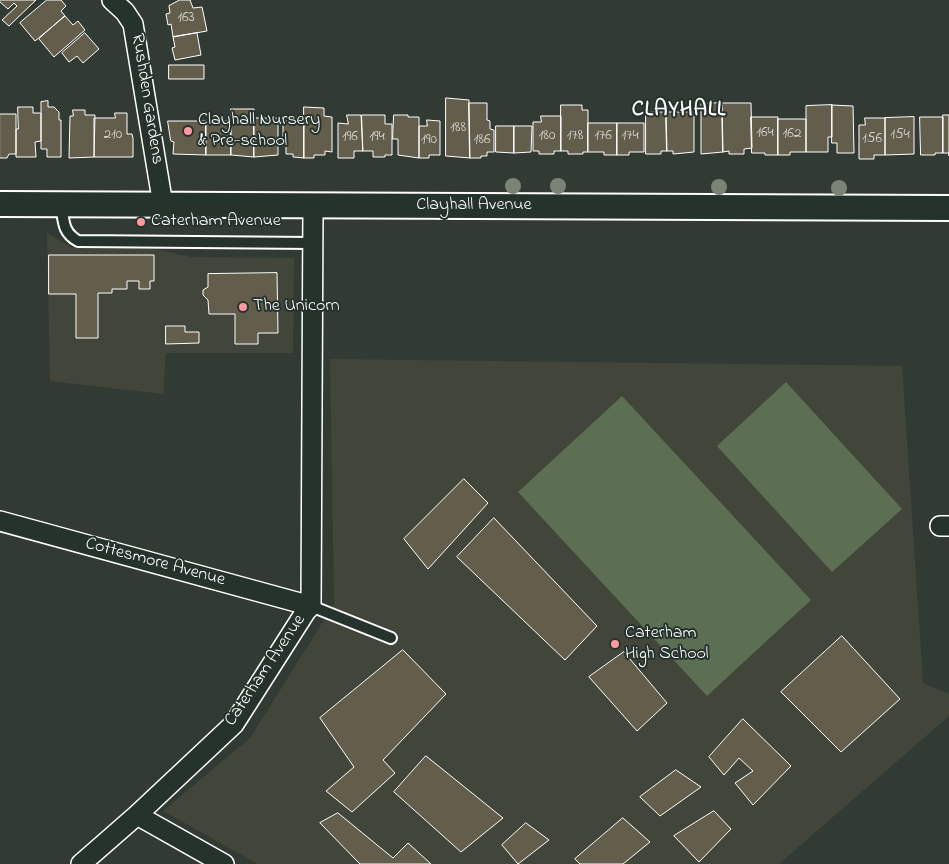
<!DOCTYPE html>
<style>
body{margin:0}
canvas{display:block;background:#323b33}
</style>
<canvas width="949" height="864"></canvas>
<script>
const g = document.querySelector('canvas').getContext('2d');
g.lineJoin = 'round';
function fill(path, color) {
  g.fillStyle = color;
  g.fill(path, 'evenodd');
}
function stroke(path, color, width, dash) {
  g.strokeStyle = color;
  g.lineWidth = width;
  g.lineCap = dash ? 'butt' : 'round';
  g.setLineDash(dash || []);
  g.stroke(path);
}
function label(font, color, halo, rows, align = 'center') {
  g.font = font + ' "Indie Flower",sans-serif';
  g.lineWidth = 4;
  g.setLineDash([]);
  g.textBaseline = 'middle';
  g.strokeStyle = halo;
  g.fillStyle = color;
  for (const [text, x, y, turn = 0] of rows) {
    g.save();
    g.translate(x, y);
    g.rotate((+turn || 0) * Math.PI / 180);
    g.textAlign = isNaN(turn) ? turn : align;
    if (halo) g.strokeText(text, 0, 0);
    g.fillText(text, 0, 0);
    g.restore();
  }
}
fill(new Path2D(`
 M47 233 72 248 156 249 190 257 294 258 293 353H166L163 394 50 381Z
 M330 359 902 366 923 683 949 694V716L779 864H258L163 811 250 738 334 604Z`), '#41453a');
fill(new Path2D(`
 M786 382 902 509 832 572 717 446Z
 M622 396 811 600 707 696 518 492Z`), '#5c6f52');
const building = new Path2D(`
 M0 0H36L9 26 2 20 17 6 14 3 8 9 0 2Z
 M47 0H61L66 6 61 11 65 16 35 41 20 23Z
 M180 0H190L193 8 202 7 207 31 173 37 171 24 168 25 166 14 170 13 169 6Z
 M65 16 73 25 78 21 85 30 54 57 39 39Z
 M85 33 99 49 83 63 77 56 69 62 62 53Z
 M197 33 201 55 175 60 172 48 175 47 173 37Z
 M169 65H204V79H169Z
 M446 98 469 100 470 158 446 156Z
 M48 101V107H54L59 112V120H61V157H47V149H41V102Z
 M469 103H487V120L490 121V129L494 130V152H487V156H481V158H470Z
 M722 103H751L752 148 744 149V154H729V151L723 152Z
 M722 103 723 152 701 154V104Z
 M561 105H582V110H588V152H583V154H568V151H561Z
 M832 105 853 106 854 153H837V143H832Z
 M832 105V137H828V152H806V106Z
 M18 107H33V113H41V141L35 142 36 157H16V129H18Z
 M304 107 324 108V116L332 117V152L325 151V155H314V158H304Z
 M231 109H254V157L231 155Z
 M73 110H85V115H95L94 157 69 158 70 116H73Z
 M646 112H666L667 151H661V154H646Z
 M666 112H694V152L673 154V151H667Z
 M115 113H127V134H132L133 138V157H94V118H115Z
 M0 114H16V154H9L7 158H0Z
 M347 115H361L363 151H354V158H338V123L348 124Z
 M362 115H385V124H392V155H385V157H373V151H363Z
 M394 115H408V117H419V158L398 155V139H393Z
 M943 115H949V156V153H943Z
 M541 116H561V151H554V154H539V151H533V122H541Z
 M295 117H304V158L293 157V154H286V138H283V121H295Z
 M751 117H778V155H765V153H752Z
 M914 117V154L885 155V118Z
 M920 117H943V153H935V155H921Z
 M254 118H278V155L254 157Z
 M865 118H885V155H874V159H859V125H865Z
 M778 119H806V152H790V155H778Z
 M427 120 440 121V155H429V158H419V126H427Z
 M168 121H206V155L173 154 174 142 171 141Z
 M206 121H231V155H206Z
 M588 123H617V155H604V152H588Z
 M617 123H644V152H629V155H617Z
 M496 126H514V153L496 152Z
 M514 126H532L531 152 514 153Z
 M49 255H154V281H150V289H139V281H127V289H112V293H98V338H76V294H49Z
 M277 273 278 333H258V344H235V314H209L208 300 203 295V290L208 287V274Z
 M166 326H185V332H199V343L166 344Z
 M464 479 488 503 428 569 404 539Z
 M494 518 597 626 565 660 457 557Z
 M842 636 900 699 841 752 781 692Z
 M403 650 446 694 383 760 395 773 352 812 326 791 354 767 320 718Z
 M624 652 667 703 637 731 589 677Z
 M743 719 791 766 753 805 735 783 753 771 739 758 724 775 709 757Z
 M426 756 503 818 461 852 394 792Z
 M676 770 701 787 660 816 640 797Z
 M714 811 731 829 699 862 674 836Z
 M338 813 393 858 408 843 431 864H360L320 823Z
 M623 818 650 842 623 864H580L575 859Z
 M526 823 549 840 518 864 502 845Z`);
fill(building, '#635d4c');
stroke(building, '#fff', 1);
const service = new Path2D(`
 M61 204C64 221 62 232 78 241L313 243
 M311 606 391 638`);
const minor = new Path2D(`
 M112 0 125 12 133 24 163 205
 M0 521 311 606
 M940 526H949
 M137 815 224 864
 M81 864 137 815 234 724 306 611 311 606 313 206`);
const tertiary = new Path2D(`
 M0 204 949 208`);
stroke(service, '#fff', 14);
stroke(minor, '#fff', 22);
stroke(tertiary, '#fff', 28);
stroke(service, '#26332d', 10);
stroke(minor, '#26332d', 19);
stroke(tertiary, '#26332d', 24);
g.fillStyle = '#7b8378';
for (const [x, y] of [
 [513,186],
 [558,186],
 [719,187],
 [839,188]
]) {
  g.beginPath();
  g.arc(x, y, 8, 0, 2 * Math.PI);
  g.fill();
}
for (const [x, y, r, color] of [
 [188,131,5,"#ff9aa2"],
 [141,222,5,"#ff9aa2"],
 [243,307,5,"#ff9aa2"],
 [615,644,5,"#ff9aa2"]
]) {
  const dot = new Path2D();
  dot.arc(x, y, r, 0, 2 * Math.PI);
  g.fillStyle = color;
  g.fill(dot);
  stroke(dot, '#26332d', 2);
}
label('15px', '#d8d6d2', null, [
 ["163",186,19],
 ["188",458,129],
 ["164",765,134],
 ["162",792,135],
 ["210",113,136],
 ["154",900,136],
 ["180",547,137],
 ["178",575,137],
 ["176",603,137],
 ["174",630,137],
 ["196",350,138],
 ["194",377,138],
 ["156",872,140],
 ["190",429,141],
 ["186",482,141]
]);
label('18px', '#fff', '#26332d', [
 ["Rushden Gardens",146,99,81],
 ["Clayhall Avenue",474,206],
 ["Cottesmore Avenue",155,563,15],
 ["Caterham Avenue",266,671,-56]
]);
label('18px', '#fff', '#26332d', [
 ["Clayhall Nursery",198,121],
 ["& Pre-school",198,142],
 ["Caterham Avenue",151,222],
 ["The Unicorn",253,307],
 ["Caterham",625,634],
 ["High School",625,655]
], 'left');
g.letterSpacing = '1px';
label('bold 22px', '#fff', '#26332d', [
 ["CLAYHALL",679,111]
]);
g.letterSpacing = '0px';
</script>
